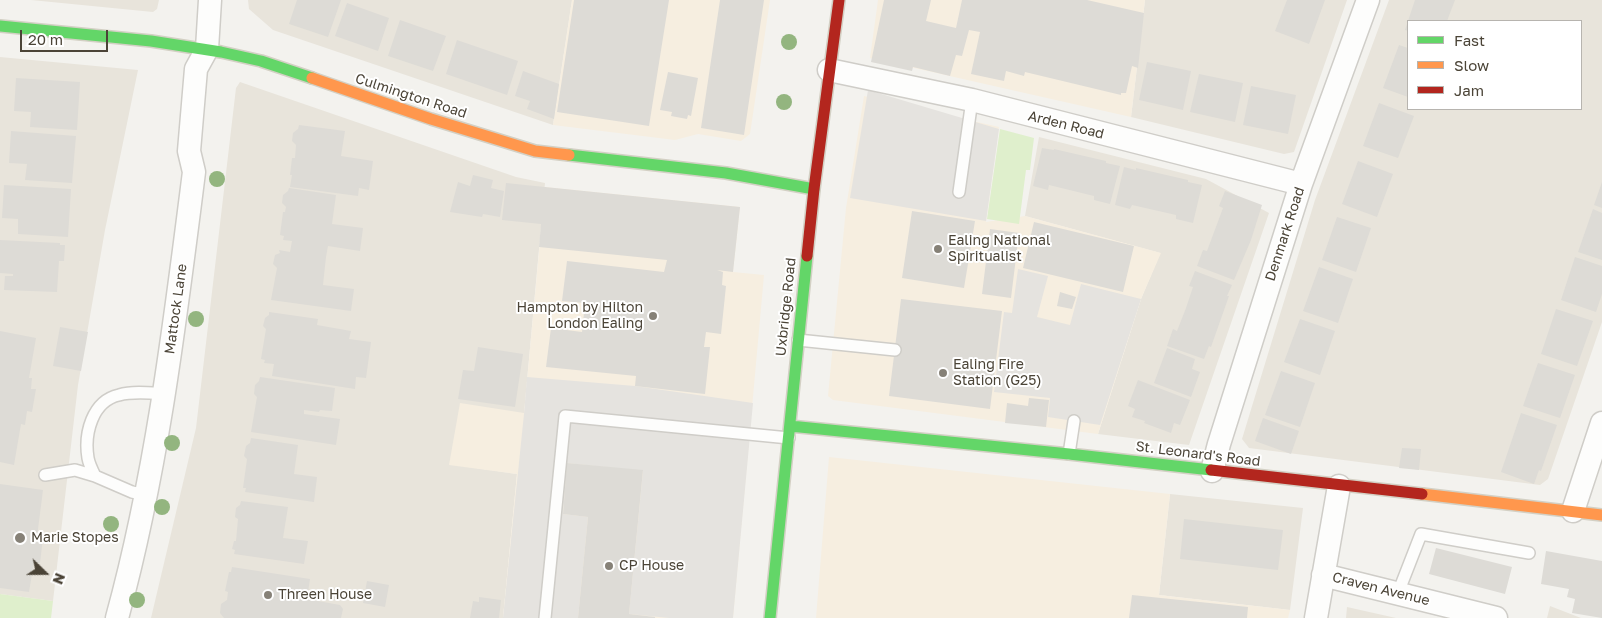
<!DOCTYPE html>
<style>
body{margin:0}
#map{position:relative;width:1602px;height:618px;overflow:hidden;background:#f3f2ee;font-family:"Golos Text",sans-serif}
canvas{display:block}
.legend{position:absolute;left:1407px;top:20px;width:175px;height:90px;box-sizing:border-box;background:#fff;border:1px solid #b7b4af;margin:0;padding:6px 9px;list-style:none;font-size:15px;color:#4b4437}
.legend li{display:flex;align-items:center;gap:10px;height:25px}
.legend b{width:25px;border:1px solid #b7b4af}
.north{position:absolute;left:20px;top:548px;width:50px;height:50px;-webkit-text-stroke:4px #fff;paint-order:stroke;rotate:112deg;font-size:14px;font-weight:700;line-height:20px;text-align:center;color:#4b4437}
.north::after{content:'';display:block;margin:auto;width:18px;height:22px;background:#4b4437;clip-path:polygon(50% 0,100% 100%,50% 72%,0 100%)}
.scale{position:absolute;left:20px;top:30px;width:88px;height:22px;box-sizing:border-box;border:2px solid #4b4437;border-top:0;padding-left:6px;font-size:15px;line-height:18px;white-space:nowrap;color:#4b4437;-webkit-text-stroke:4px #fff;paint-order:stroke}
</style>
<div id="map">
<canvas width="1602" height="618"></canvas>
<ul class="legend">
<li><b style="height:6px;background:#63d668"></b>Fast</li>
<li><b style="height:6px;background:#ff974d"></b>Slow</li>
<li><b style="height:6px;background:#b3261e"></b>Jam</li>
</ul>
<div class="north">N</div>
<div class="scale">20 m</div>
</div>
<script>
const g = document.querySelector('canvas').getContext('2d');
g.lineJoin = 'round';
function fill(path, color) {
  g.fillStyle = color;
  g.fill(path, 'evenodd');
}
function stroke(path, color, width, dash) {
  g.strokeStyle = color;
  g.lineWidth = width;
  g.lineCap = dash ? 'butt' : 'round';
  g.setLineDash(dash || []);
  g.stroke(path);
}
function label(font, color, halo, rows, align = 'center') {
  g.font = font + ' "Golos Text",sans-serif';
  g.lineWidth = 4;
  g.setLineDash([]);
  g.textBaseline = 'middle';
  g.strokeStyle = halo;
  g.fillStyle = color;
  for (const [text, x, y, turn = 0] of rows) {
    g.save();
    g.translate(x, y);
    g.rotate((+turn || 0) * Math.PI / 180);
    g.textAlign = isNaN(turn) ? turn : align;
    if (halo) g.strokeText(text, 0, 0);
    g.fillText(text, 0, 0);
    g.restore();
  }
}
fill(new Path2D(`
 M31 0H159L157 9 153 12Z
 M248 0H572L553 125 273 30 249 9Z
 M1145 0H1347L1294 152 1284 154 1131 117Z
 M1389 0H1602V322L1548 479 1540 485 1249 448 1242 439 1315 200ZM1408 21H1581V109H1408Z
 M0 57 138 70 105 230 78 385 53 601 0 594Z
 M240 82 516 177 545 183 524 414 449 464 517 474 503 618H151L196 428 236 88Z
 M1039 137 1206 179 1269 213 1189 445 1098 434 1141 299 1160 253 1025 216Z
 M1170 494 1303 508 1290 610 1159 595Z
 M1550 606 1581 618H1547Z
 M1347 607 1396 618H1346Z`), '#e8e4db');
fill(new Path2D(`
 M572 0H770L750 134 741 141 698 134 675 140 553 125Z
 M878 0H1145L1131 117 870 58Z
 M864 96 999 127 986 222 1025 216 1161 253 1141 299 1098 434 833 400 828 396 846 208Z
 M545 187 740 207 733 272 764 275 733 618H503L517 474 449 465 460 403 524 413Z
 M829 457 1170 494 1159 595 1290 610 1288 618H816Z`), '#f6eee0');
fill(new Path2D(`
 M1000 129 1034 138 1030 170H1026L1019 224 987 219Z
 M0 594 53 601 51 618H0Z`), '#dfefcc');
fill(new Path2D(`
 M868 90 999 129 986 221 850 198Z
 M1018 269 1048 276 1037 317 1070 325 1081 284 1141 299 1100 425 1048 417 1050 398 994 392 1004 312 1012 313Z
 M527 377 635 386 753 403 733 618H669L629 614 643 471 567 463 563 514 588 517 578 618H503L524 414Z`), '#e5e3df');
fill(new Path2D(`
 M297 0H341L328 37 289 24Z
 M574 0H669L649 126 557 112Z
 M720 0H764L744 135 701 128Z
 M884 0H931L926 21 956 28 962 0H1087L1144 13 1138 68 1132 66 1126 93H1121V95L1025 72 1024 76 1006 71 1004 81 971 74 980 32 969 30 962 56 956 55 950 76 913 67 912 71 871 62Z
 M1287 0H1325L1309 44 1275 31Z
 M1415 0H1455L1447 21H1408V31L1405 30Z
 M347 3 389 18 378 51 335 36Z
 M400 20 446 36 433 71 388 56Z
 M457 40 518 61 507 95 446 74Z
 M1399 45 1408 48V97L1383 88Z
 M1147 62 1191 71 1183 110 1139 100Z
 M523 71 559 84 554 119 527 109 530 101 515 96Z
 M668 72 698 78 691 116 688 115 687 119 671 116 672 112 660 110Z
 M1199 74 1243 83 1235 122 1190 112Z
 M16 78 80 82 77 130 30 127 31 112 14 111Z
 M1251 86 1296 95 1288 134 1243 125Z
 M1379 103 1414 116 1398 158 1363 146Z
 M299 125 345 131 341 156 373 161 369 190 359 188 358 196 290 187 292 175H290L292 158H295L296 145 292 141 293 133 298 129Z
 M11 131 76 136 72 183 25 180 27 164 9 163Z
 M1042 148 1054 150V149L1106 161V163L1120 166 1110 204 1094 200V196L1049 185 1048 190 1033 186Z
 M1358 161 1393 174 1377 217 1342 204Z
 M1124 167 1136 170V168L1188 180V182L1202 185 1193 223 1176 219V215L1132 205 1130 209 1115 205Z
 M473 175 493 180 491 188 504 191 500 217 483 214 482 217 450 212 458 182 470 186Z
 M1602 182V208L1594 205Z
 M506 183 740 207 733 272 717 270 723 272 722 285 726 286 721 334 706 332 704 347H710L705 394 635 386 636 376 546 367 551 328 582 332 585 303 562 301 567 261 664 272 667 260 539 247 541 224 502 220Z
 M4 185 71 189 68 237 18 234V219L2 218Z
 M289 188 336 195 332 224 363 228 360 251 328 246 326 257 323 285 354 289 351 311 271 300 277 268 273 264 275 255 280 253 279 250 290 252 292 241 283 240 284 236 280 235 283 212H285L286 207 282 203 283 195 288 191Z
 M1225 191 1262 205 1251 240 1234 280 1197 266 1203 250 1207 251 1223 208 1219 206Z
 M1593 209 1602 213V260L1578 252Z
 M912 211 975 221 964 288 902 278Z
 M1337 217 1371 228 1356 272 1322 260Z
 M1034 222 1134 246 1123 292 1023 268Z
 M990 229 1019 233 1011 298 982 294Z
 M0 240 60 243V245H65L64 261H59L57 292 4 290 5 276H13V274L0 273Z
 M1575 257 1602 266V294L1596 312 1561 300Z
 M1319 267 1353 279 1338 323 1303 311Z
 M1195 271 1232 285 1227 296H1229L1211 347 1209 346 1204 359 1167 346 1173 329 1177 331 1186 308 1193 287 1189 286Z
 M1060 292 1076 297 1072 309 1057 306Z
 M901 299 1002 311 990 409 889 396Z
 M1556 309 1593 321 1577 366 1541 354Z
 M269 312 318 319 317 325 351 331 349 339 371 342 366 378 356 377 355 389 272 376 274 364 264 363 265 360 261 359 266 329 263 326 265 318 269 315Z
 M1300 319 1335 331 1320 375 1284 362Z
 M60 327 88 332 81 371 53 366Z
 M0 331 36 338 29 378H32L31 389H36L32 412 27 411 25 425 21 424 14 465 0 462Z
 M478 347 523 354 515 407 458 399 463 370 474 371Z
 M1167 348 1195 359 1192 369 1200 372 1191 397 1154 383Z
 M1538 363 1575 375 1560 418 1523 406Z
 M1281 371 1315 383 1300 427 1265 415Z
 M260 377 335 388 332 411 320 410 319 412 304 410V414L340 419 336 445 251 432 257 397 254 394 255 385 259 381Z
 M1138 380 1190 400 1180 425 1174 423 1171 433 1144 423 1145 421 1132 417 1135 409 1128 406Z
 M1029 398 1049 400 1046 427 1005 423 1007 403 1028 406Z
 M1521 413 1557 425 1541 471 1539 470 1534 484 1501 472Z
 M1263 418 1299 431 1291 454 1255 441Z
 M251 438 298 445 294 474 317 477 314 502 245 492 246 488H243L247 459 244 456 246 446 250 443Z
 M1402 448 1421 449 1419 470 1399 468Z
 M567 463 643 470 629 614 655 617V618H578L588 517 563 514Z
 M0 484 43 490 37 537 43 538 40 563 34 562 29 592 0 588Z
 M241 501 288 507 283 538 308 541 304 564 234 554 235 550 232 549 234 541H236L238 519 235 517 236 508 240 505Z
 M1184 519 1283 530 1278 570 1180 559Z
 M1436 548 1512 567 1505 594 1429 574Z
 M1546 551 1602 561V618L1572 613 1575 599 1567 597 1569 589 1541 584Z
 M232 567 310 579 307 599 340 605 343 609 341 618H224L220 613 221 604 227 600 228 592 225 591 229 572H231Z
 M367 581 389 585 385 607 363 603Z
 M1132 595 1248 607 1247 618H1129Z
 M479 597 501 600 499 618H470L473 601 479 602Z`), '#dddbd6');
const lane = new Path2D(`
 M959 192 972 100
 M798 340 895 350
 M1069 454 1074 421
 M45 475 75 470 95 476
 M146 495 132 492 95 476C92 470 89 464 88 458 84 434 92 401 119 395 133 391 150 393 165 394
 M1398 593 1421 534 1529 553
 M545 618 565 416 789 438`);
const street = new Path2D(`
 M829 70 972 100 1301 184
 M1212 471 1219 444 1301 184 1368 0
 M1573 511 1602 423
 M1323 575 1496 618
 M117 618C157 472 175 322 194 172L189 151 196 69 207 49 210 0
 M1316 618 1339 486`);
const fast = new Path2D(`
 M0 26 151 41 221 52 261 61 312 78
 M569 155 726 173 814 189
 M790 426 1069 454 1211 470
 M770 618 807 256`);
const slow = new Path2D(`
 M312 78 431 119 535 151 569 155
 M1422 494 1602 515`);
const jam = new Path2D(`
 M807 256 814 189 839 0
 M1211 470 1422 494`);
stroke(lane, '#cfcdc8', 14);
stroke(street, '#cfcdc8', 25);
stroke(fast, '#d3d0c4', 14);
stroke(slow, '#d3d0c4', 14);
stroke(jam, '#d3d0c4', 14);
stroke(lane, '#fdfdfc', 11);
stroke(street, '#fdfdfc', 22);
stroke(fast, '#63d668', 11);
stroke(slow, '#ff974d', 11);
stroke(jam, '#b3261e', 11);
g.fillStyle = '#93b57f';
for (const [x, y] of [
 [789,42],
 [784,102],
 [217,179],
 [196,319],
 [172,443],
 [162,507],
 [111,524],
 [137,600]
]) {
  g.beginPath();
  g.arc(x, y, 8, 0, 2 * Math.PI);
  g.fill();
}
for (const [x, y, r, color] of [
 [938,249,5,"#868177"],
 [653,316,5,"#868177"],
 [943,373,5,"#868177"],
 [20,538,6,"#868177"],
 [609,566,5,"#868177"],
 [268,595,5,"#868177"]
]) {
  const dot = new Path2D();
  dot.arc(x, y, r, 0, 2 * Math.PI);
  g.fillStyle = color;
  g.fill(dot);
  stroke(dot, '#fff', 2);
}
label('14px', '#4b4437', '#fff', [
 ["Culmington Road",411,96,18],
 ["Arden Road",1066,125,14],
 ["Denmark Road",1285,234,-72],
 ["Uxbridge Road",786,307,-84],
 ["Mattock Lane",176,309,-82],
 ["St. Leonard's Road",1198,454,7],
 ["Craven Avenue",1381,589,14]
]);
label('14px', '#4b4437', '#fff', [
 ["Ealing National",948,241],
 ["Spiritualist",948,257],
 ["Hampton by Hilton",643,308,"right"],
 ["London Ealing",643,324,"right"],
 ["Ealing Fire",953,365],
 ["Station (G25)",953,381],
 ["Marie Stopes",31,538],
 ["CP House",619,566],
 ["Threen House",278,595]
], 'left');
</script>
